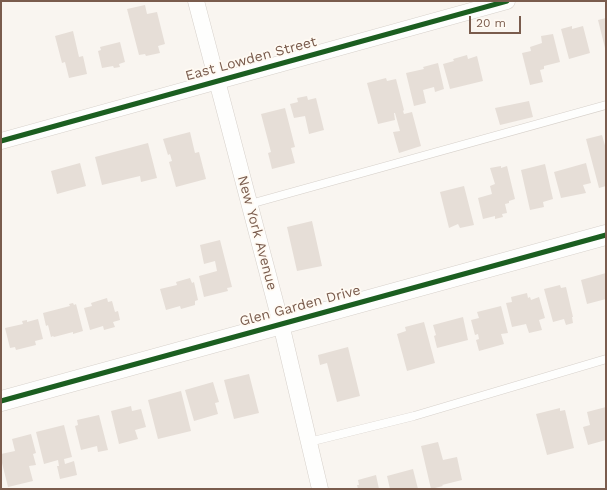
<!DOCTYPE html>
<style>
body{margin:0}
#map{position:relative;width:607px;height:490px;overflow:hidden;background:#f9f5f0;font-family:"Work Sans",sans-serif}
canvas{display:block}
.frame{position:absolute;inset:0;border:2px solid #7a5c4d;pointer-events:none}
.scale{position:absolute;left:469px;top:16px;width:52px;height:18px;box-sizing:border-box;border:2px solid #7a5c4d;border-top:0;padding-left:5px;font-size:12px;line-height:14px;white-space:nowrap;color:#7a5c4d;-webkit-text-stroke:3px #fffaf3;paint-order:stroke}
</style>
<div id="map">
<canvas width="607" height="490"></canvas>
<div class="frame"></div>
<div class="scale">20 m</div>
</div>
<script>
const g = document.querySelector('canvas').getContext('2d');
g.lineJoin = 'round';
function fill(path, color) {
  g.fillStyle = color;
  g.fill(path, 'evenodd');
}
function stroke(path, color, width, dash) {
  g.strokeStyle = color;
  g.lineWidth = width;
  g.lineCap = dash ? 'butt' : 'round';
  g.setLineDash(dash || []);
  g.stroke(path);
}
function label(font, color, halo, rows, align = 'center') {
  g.font = font + ' "Work Sans",sans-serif';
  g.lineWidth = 3.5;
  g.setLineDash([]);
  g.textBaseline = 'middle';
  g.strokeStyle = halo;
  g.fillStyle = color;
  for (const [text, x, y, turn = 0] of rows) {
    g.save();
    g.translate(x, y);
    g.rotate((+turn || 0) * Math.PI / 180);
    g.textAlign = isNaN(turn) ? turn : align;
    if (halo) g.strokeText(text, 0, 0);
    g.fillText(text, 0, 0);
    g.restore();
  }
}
fill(new Path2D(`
 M145 5 147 14 157 12 165 44 158 46 160 53 146 56 145 54 139 55 127 9Z
 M606 18V48H605L598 20Z
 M572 26V29L583 26 590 53 569 59 561 29Z
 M73 31 79 57 83 56 87 74 69 78 65 62 62 63 55 36Z
 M553 34 560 62 544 66V69L540 70 543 82 530 85 522 53 531 51 530 47 542 43 541 36Z
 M120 42 125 62 119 64 120 67 114 68 113 66 102 68 98 51 101 50 100 47Z
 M467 55 468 59 477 56 483 81 450 89 443 64 454 61 453 59Z
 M438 63 444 89 435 92 434 87 423 90 426 103 414 106 406 73 424 69 423 67Z
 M386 78 387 81 396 79 404 110 403 111 404 114 412 112 421 146 399 153 393 132 400 131 395 113H394L395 120 378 124 367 83Z
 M307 96 308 100 316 98 324 130 309 134 305 116 294 118 290 104 298 102 297 98Z
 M529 101 533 117 500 125 495 108Z
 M285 108 295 147 291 148 295 163 272 169 268 153 271 152 261 114Z
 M190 132 195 153 199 152 206 179 176 187 169 162 172 161 170 154 168 155 163 139Z
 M602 135 606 149V186L599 188 586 139Z
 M148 143 157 178 141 182 140 176 102 185 95 157Z
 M80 163 86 186 57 194 51 171Z
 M586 163 591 183 583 185 586 193 561 198 554 172Z
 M545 164 553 199 543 202 544 207 530 210 521 170Z
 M501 166V168L507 166 515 199 509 201V203L505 204 507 213 502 214 503 217 495 219V216L483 219 478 198 492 194 490 186 495 184 490 168Z
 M464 186 474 225 460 228 458 224 449 228 440 192Z
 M312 221 322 266 297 271 287 227Z
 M220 240 232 287 227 288 228 291 204 297 199 276 217 271 215 261 204 264 200 245Z
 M606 273V299L587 304 581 280Z
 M190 278 192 283 194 282 198 300 195 301V305L181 309 180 306 166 310 160 289 177 285 176 282Z
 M560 285 561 288 566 287 573 317H572L573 323 566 325 564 319 553 322 544 289Z
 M527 293 528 298 530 297 531 300 539 297 545 318 539 320 542 330 529 333 526 324 512 327 506 303 512 302 511 297Z
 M107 298 108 302 112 301 115 312 118 311 120 320 113 322 115 327 104 330 103 326 90 330 84 308 92 306 91 303Z
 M73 303 74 305 76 304 83 331 73 334V332L54 337 53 336 51 337 48 325 46 326 43 313 70 306 69 304Z
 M501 306 508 333 501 334 504 344 479 351 476 340 479 339 478 334 475 335 471 320 479 318 477 312Z
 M463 317 468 340 437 348 434 336 436 335 433 325Z
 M38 319 43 339 35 341 36 345 16 350 15 347 10 348 5 328 23 324 22 321 27 320V322Z
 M424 322 435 363 407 371 397 334 406 331 405 327Z
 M348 347 360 396 337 402 327 363 320 365 318 355Z
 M249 374 259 413 234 419 224 380Z
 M213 382 219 402 215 403 218 414 194 421 185 390Z
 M181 391 191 431 158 439 148 400Z
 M131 406 132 411 141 409 146 427 135 430 138 439 119 444 111 411Z
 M606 407V440L588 445 583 427 590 425 587 412Z
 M560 408V411L565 410 574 448 547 455 536 414Z
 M99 415 108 450 98 452 97 446 81 450 75 426 78 425 77 420Z
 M64 425 72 457 64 459 65 464 74 461 77 475 60 479 57 466H59L58 460 44 464 36 432Z
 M31 434 36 453 33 454 36 465 29 466 33 481 8 487 1 459V454L15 451 12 439Z
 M438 442 443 460 457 457 462 480 442 485 443 486 431 489 421 446Z
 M413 469 418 489H390L387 476Z
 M376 475 379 489H358L357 485H359L358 480Z`), '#e6ded7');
const service = new Path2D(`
 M250 204 606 105
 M309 442 414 416 606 359`);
const minor = new Path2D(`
 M196 1 281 324 320 489
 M1 141 507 1`);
const tertiary = new Path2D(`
 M1 401 606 235`);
stroke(service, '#d7d1cb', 9);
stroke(minor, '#d7d1cb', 17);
stroke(tertiary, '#d7d1cb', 21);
stroke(service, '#fefefd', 8);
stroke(minor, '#fefefd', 16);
stroke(tertiary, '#fefefd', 20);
stroke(new Path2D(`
 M1 141 507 1
 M1 401 606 235`), '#1b5e20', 5);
label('14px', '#7a5c4d', '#fffaf3', [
 ["East Lowden Street",251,59,-15],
 ["New York Avenue",257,233,75],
 ["Glen Garden Drive",300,306,-15]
]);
</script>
